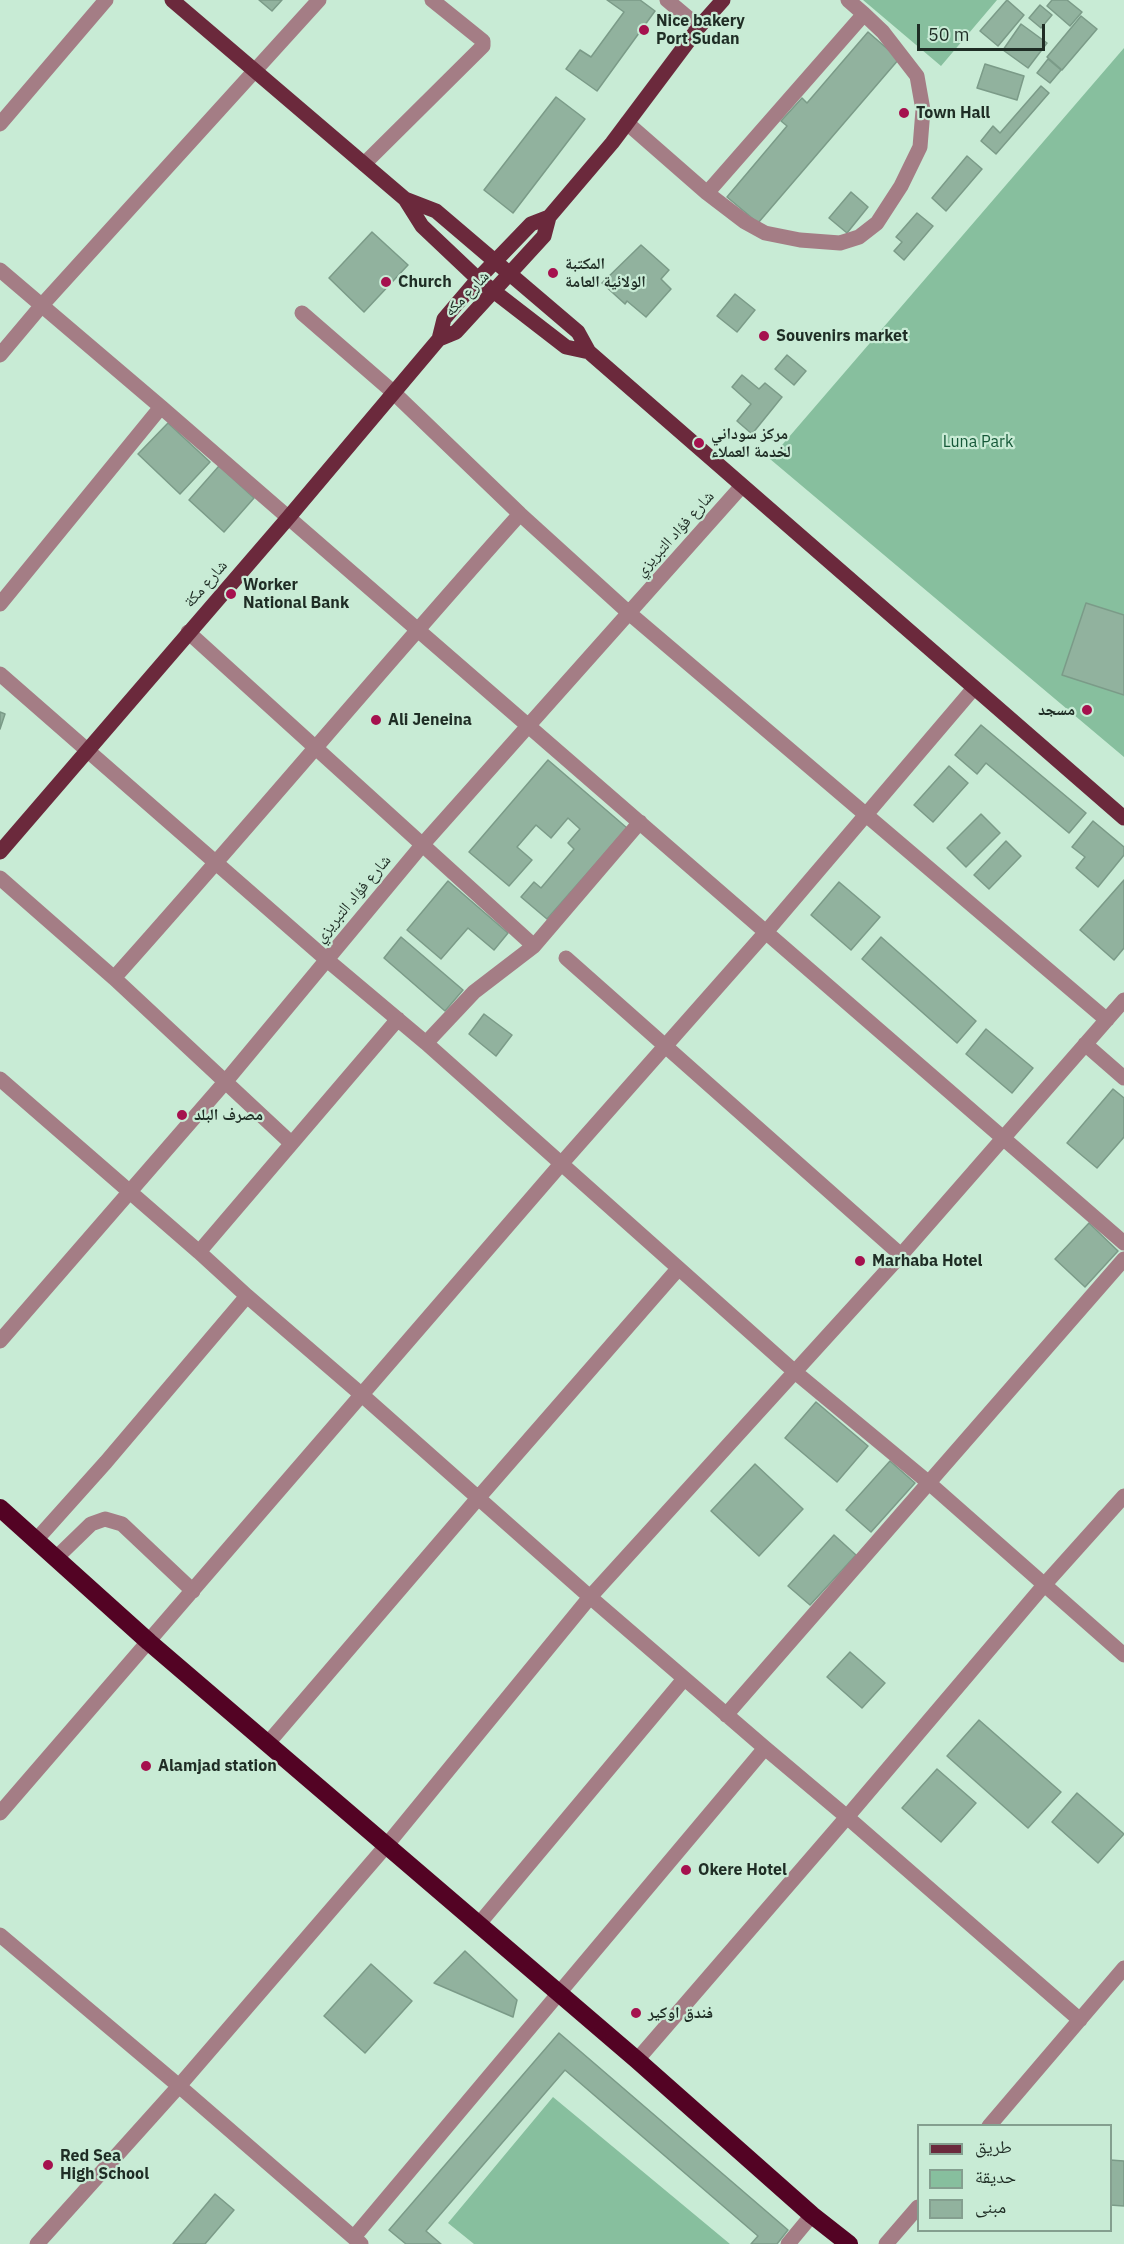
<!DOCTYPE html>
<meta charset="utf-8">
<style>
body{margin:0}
#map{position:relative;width:1124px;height:2244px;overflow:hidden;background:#c8ebd5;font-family:"IBM Plex Sans","Noto Naskh Arabic",sans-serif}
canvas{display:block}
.legend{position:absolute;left:917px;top:2124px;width:195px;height:108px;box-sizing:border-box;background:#c8ebd5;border:2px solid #849f8f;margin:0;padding:8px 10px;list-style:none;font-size:18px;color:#1f2d25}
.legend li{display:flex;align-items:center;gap:12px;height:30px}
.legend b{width:30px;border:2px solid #849f8f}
.scale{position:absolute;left:917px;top:24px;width:128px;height:27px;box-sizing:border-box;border:3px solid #1f2d25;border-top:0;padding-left:8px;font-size:18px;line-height:21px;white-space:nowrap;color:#1f2d25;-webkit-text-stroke:4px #c8ebd5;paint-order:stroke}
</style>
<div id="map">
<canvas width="1124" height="2244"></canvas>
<ul class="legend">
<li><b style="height:8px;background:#6b293c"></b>طريق</li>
<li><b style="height:16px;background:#87bf9e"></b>حديقة</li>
<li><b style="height:16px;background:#91b29e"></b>مبنى</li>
</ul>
<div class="scale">50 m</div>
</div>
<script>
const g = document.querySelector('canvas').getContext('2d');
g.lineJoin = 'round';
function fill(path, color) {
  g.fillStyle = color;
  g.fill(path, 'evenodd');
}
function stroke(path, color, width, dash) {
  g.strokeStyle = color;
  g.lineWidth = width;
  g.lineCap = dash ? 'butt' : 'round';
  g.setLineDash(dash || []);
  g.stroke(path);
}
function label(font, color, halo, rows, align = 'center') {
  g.font = font + ' "IBM Plex Sans","Noto Naskh Arabic",sans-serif';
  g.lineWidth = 4.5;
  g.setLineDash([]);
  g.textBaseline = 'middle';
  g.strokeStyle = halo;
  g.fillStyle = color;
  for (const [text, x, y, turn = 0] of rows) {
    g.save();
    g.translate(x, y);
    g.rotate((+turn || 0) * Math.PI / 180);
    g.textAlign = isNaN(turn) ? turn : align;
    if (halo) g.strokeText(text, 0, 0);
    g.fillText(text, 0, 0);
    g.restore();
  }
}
fill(new Path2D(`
 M863 0H997L941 66Z
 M1124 48V757L770 459Z
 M553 2097 730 2244H474L448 2223Z`), '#87bf9e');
const building = new Path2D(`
 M259 0H282L272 11Z
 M607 0H640L655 11 597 91 566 69 580 50 591 57 624 12Z
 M1007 0 1024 15 998 46 980 31Z
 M1052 0H1067L1082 12 1070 26 1047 6Z
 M1040 5 1052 15 1041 28 1029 18Z
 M1081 16 1097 29 1062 70 1047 57Z
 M1021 24 1047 43 1028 68 1003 50Z
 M868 32 899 59 758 223 727 197 787 126 781 121 802 98 807 103Z
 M1048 59 1061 70 1050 83 1037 73Z
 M985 64 1024 76 1017 100 977 88Z
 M1041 86 1049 93 996 154 981 141 993 126 1000 133Z
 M556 97 585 119 513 213 484 190Z
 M967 156 982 169 946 211 932 198Z
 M851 192 868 207 847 233 829 218Z
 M917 213 933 226 904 260 894 251 902 242 896 237Z
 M372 232 408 265 364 312 329 278Z
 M641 245 669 270 661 279 671 289 646 317 627 301 625 304 602 283Z
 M735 294 755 310 737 332 717 316Z
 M787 355 806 371 794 385 775 369Z
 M742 375 759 389 765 383 782 397 752 434 737 421 751 404 732 387Z
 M168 423 210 462 180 494 138 454Z
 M219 466 254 498 224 532 189 500Z
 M1086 603 1124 615V695L1062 675Z
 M0 712 5 714 0 729Z
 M981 725 1086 813 1069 833 986 763 977 774 955 755Z
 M548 760 627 828 547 919 521 897 534 882 541 888 574 849 568 843 580 829 568 818 551 838 536 825 517 847 532 860 509 886 469 852Z
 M949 766 968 783 933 822 914 805Z
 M981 814 1000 833 966 867 947 848Z
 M1093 821 1124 847V855L1098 887 1076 868 1085 857 1072 847Z
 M1006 841 1021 856 989 889 974 875Z
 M1124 880V948L1114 960 1080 930Z
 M448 881 508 933 494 950 468 928 441 959 407 930Z
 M839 882 880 917 851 950 811 915Z
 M401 937 463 990 445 1011 384 958Z
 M881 937 976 1021 957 1043 862 959Z
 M484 1014 512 1035 496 1056 469 1034Z
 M986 1029 1033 1068 1012 1093 966 1054Z
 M1113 1089 1124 1098V1137L1097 1168 1067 1143Z
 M1089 1223 1118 1251 1085 1287 1055 1259Z
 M816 1402 868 1446 837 1482 785 1438Z
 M890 1461 915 1483 871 1532 846 1510Z
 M755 1464 803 1509 759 1556 711 1511Z
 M834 1535 856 1555 810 1605 788 1586Z
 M850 1652 885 1683 862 1708 827 1677Z
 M979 1720 1061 1792 1028 1828 947 1756Z
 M937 1769 976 1803 941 1842 902 1808Z
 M1077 1793 1124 1834 1098 1863 1052 1822Z
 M465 1951 517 2000 513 2017 434 1983Z
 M371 1964 412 2001 365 2053 324 2016Z
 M559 2033 788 2230 777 2244H751L758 2236 565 2070 426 2231 441 2244H406L389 2230Z
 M1110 2160 1124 2161V2206L1110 2205Z
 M215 2194 234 2210 205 2244H173Z`);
fill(building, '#91b29e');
stroke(building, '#7b9b88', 1.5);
stroke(new Path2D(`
 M667 0 699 27
 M627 123 707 193 864 14 848 0
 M0 124 106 0
 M364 164 483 46V41L432 0
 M707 193 745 222 765 233 800 240 840 243 859 237 877 223 901 186 920 147 923 110 917 76 883 32 864 14
 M0 270 161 407 1124 1243
 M302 313 393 392 520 514 629 613 1107 1020
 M0 355 42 305 319 0
 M0 604 161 407
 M188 632 534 946
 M0 674 326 959 426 1043 795 1372 929 1483 1124 1655
 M0 878 114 978 291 1143
 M566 958 901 1255
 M114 978C251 825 383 667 520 514
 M426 1043 474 992 534 946 640 822
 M1085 1044 1124 1078
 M0 1079 199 1252 247 1296 362 1395 590 1597 765 1748 847 1817 1080 2020
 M199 1252 398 1019
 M0 1341 226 1081 423 844 741 487
 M37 1539 106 1462 247 1296
 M57 1557 91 1524 105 1519 122 1524 193 1591
 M726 1715 1124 1259
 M268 1743 479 1497 678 1269
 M0 1813 561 1164 766 932 974 688
 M478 1925 684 1679
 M0 1935 179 2086 361 2244
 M637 2060 847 1817 1045 1584 1124 1496
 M989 2126 1124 1968
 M354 2237 765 1748
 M37 2244 179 2086 386 1846 590 1597 901 1255 1124 1000
 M788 2244 812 2215
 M886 2244 918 2207`), '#a47d85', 15);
stroke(new Path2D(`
 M172 0 405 199 422 226 478 279 566 347 589 352
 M405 199 436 211 578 332 589 352 1124 818
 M439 339 456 332 544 236 549 217 612 143 699 27 723 0
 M0 852 288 518 439 339 444 319 478 279 531 224 549 217`), '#6b293c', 15);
stroke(new Path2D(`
 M0 1508 149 1642 637 2060 812 2215 849 2244`), '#530324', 18);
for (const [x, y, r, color] of [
 [644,30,6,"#a5114e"],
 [904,113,6,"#a5114e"],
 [553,273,6,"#a5114e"],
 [386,282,6,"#a5114e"],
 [764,336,6,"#a5114e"],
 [699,443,6,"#a5114e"],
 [231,594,6,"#a5114e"],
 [1087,710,6,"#a5114e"],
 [376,720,6,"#a5114e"],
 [182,1115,6,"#a5114e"],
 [860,1261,6,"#a5114e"],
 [146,1766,6,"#a5114e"],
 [686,1870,6,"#a5114e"],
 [636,2013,6,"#a5114e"],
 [48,2165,6,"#a5114e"]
]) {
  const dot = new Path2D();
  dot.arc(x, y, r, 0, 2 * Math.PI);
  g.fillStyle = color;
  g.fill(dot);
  stroke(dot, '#c8ebd5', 2);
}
label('bold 16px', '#1f2d25', '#c8ebd5', [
 ["Nice bakery",656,21],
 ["Port Sudan",656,39],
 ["Town Hall",916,113],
 ["المكتبة",565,264],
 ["الولائية العامة",565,282],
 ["Church",398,282],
 ["Souvenirs market",776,336],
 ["مركز سوداني",711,434],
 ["لخدمة العملاء",711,452],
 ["Worker",243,585],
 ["National Bank",243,603],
 ["مسجد",1075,710,"right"],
 ["Ali Jeneina",388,720],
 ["مصرف البلد",194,1115],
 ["Marhaba Hotel",872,1261],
 ["Alamjad station",158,1766],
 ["Okere Hotel",698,1870],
 ["فندق اوكير",648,2013],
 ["Red Sea",60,2156],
 ["High School",60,2174]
], 'left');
label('16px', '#1f2d25', '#c8ebd5', [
 ["شارع مكه",467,294,-46],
 ["شارع فؤاد التبريزي",675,534,-48],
 ["شارع مكة",206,584,-49],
 ["شارع فؤاد التبريزي",353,899,-50]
]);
label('16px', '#155838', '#c8ebd5', [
 ["Luna Park",978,442]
]);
</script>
